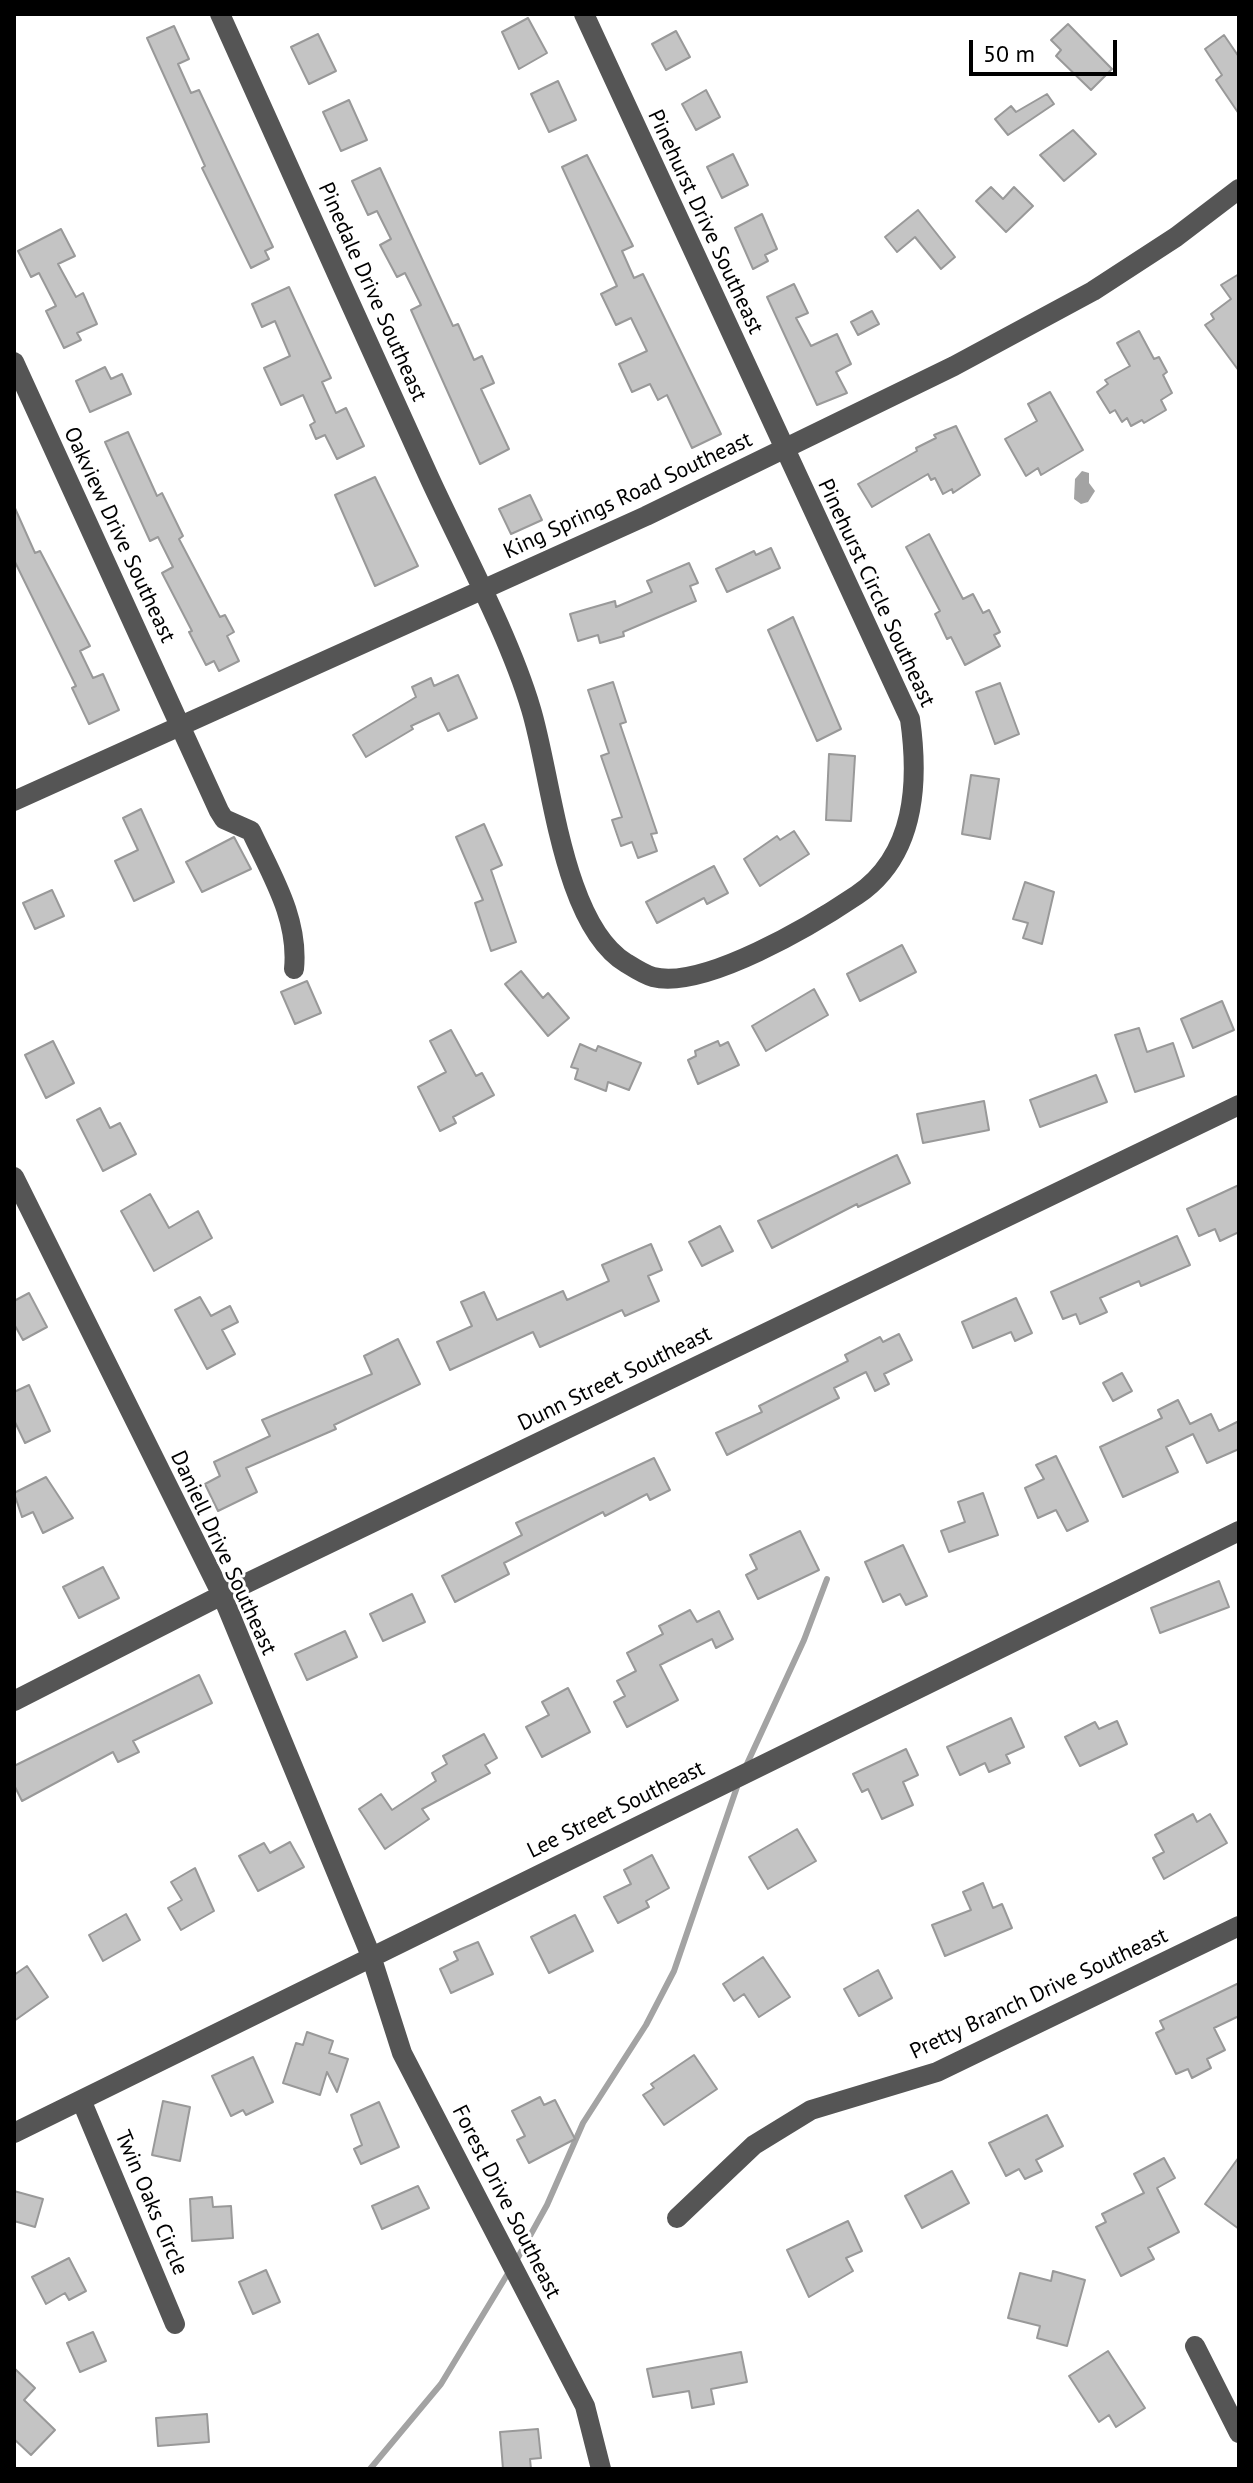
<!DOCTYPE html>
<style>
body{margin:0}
#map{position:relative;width:1253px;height:2483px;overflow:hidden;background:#fff;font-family:"PT Sans",sans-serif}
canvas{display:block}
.frame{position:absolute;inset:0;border:16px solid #000;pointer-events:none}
.scale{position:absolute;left:969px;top:40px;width:148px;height:36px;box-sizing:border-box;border:4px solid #000;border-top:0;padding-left:10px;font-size:24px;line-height:28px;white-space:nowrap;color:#000;-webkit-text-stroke:6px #fff;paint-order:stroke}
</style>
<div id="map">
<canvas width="1253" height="2483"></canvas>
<div class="frame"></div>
<div class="scale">50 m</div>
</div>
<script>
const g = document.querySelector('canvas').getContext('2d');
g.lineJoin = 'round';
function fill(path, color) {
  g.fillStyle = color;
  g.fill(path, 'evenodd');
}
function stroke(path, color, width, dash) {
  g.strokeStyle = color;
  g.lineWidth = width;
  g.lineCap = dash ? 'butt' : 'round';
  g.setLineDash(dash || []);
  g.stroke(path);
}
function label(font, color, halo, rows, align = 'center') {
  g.font = font + ' "PT Sans",sans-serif';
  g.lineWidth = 6;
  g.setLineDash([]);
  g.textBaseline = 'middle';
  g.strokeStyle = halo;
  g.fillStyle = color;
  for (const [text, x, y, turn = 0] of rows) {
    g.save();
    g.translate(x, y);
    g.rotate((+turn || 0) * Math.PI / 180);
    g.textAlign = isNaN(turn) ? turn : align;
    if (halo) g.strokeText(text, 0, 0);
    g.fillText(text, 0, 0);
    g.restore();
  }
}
fill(new Path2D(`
 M1082 471 1089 473V483L1095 491 1088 502 1081 504 1074 499 1075 479Z`), '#a3a3a3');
stroke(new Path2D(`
 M746 1766 804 1640 827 1579
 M516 2261 547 2205 583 2123 646 2025 674 1971 738 1784
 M370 2469 441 2384 510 2270`), '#a3a3a3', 6);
const building = new Path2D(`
 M528 18 547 53 519 69 502 32Z
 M1068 24 1112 69 1091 90 1056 56 1061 50 1051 40Z
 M174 26 189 59 178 64 191 93 199 90 273 247 265 251 269 259 251 268 202 168 205 166 147 38Z
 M676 31 690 57 666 70 652 44Z
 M318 34 336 71 309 84 291 47Z
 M1224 35 1239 57V114L1216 80 1222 75 1205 49Z
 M558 81 576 120 549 132 531 94Z
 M706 90 720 117 696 130 682 104Z
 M1047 94 1054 104 1008 135 995 119 1011 106 1016 112Z
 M349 100 367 140 341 151 323 112Z
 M1073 130 1096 154 1064 181 1040 155Z
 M733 154 748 185 722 198 707 167Z
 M587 155 633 246 622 251 634 278 643 274 721 434 692 448 667 395 658 400 650 384 632 392 619 364 647 351 631 318 616 325 601 294 617 286 562 167Z
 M380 168 453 326 458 324 474 360 482 356 494 383 481 389 509 449 480 464 411 310 421 305 405 273 397 277 380 245 391 239 377 211 368 215 352 181Z
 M991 187 1003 199 1014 187 1033 206 1006 232 976 201Z
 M918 210 955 257 941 269 915 237 897 252 885 237Z
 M762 214 777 249 765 255 768 261 753 269 735 228Z
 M61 229 75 256 58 264 76 297 83 293 97 324 77 333 81 340 64 348 46 311 56 306 39 273 31 277 18 251Z
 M1239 274V371L1205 325 1214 319 1211 314 1231 299 1221 285Z
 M794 284 808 313 796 318 811 346 837 334 851 364 836 372 847 393 817 405 767 297Z
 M289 287 331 378 322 382 336 413 346 408 364 446 337 459 325 435 316 439 310 425 315 422 303 395 281 405 264 368 290 356 275 321 262 327 252 304Z
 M872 311 879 324 858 335 851 322Z
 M1139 331 1154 359 1159 357 1167 372 1163 375 1172 393 1161 400 1166 410 1144 423 1142 420 1131 426 1127 418 1122 422 1115 410 1110 413 1097 392 1108 384 1105 380 1130 366 1117 343Z
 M105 367 111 379 122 374 131 394 90 412 76 381Z
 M1050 392 1083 450 1041 475 1038 468 1026 476 1005 439 1037 421 1028 404Z
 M956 426 980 475 953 493 952 489 943 494 935 478 931 480 928 474 872 507 858 484 917 451 916 448 936 438 934 435Z
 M128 432 157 496 162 493 183 536 179 539 220 617 225 615 234 632 227 636 239 661 219 671 214 661 206 665 189 632 192 631 162 573 173 567 158 537 150 541 105 442Z
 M375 477 418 566 375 586 335 495Z
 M530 495 542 520 511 534 499 509Z
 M14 506 35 553 40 551 90 646 80 651 93 678 103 674 119 710 89 724 72 688 76 686 14 560Z
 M929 534 963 599 973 594 983 613 989 610 1000 632 994 635 1000 646 965 665 951 637 947 639 935 614 940 611 906 547Z
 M771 548 780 568 727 592 716 569 754 551 756 555Z
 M689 563 698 583 690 586 696 601 623 632 624 636 600 643 598 635 578 641 570 614 615 601 616 607 652 592 647 581Z
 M793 617 841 729 817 741 768 630Z
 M458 675 477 718 448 731 439 713 411 726 413 729 366 757 353 735 416 697 412 687 431 678 434 686Z
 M613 682 626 722 620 724 657 833 651 834 657 851 638 858 632 842 621 846 612 820 622 817 601 756 609 753 588 690Z
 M1000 683 1019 734 995 744 976 692Z
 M829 754 855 756 851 821 826 820Z
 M971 775 999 779 990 839 962 834Z
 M141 809 174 882 134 901 115 861 138 850 123 818Z
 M484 824 502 865 491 870 516 942 491 951 475 903 483 900 456 837Z
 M794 831 809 854 760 886 744 859 777 836 780 840Z
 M234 837 251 869 202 892 186 862Z
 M714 866 728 893 707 904 704 898 657 923 646 902Z
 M1025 882 1054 892 1042 944 1023 938 1028 923 1013 919Z
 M52 890 64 916 35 929 23 903Z
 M902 945 916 972 860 1001 847 974Z
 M521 971 543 998 548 993 569 1018 548 1036 505 984Z
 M307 981 321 1013 295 1024 281 992Z
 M814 989 828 1015 766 1051 752 1026Z
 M1222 1001 1234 1030 1193 1048 1181 1019Z
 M1139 1028 1147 1052 1173 1043 1184 1076 1135 1092 1115 1035Z
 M451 1030 476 1076 482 1073 494 1095 453 1117 456 1123 440 1131 418 1087 446 1072 430 1041Z
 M53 1041 74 1083 46 1098 25 1055Z
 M718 1041 720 1046 728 1042 739 1065 698 1084 688 1060 696 1056 695 1051Z
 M580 1044 596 1051 598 1046 641 1063 629 1090 608 1082 606 1091 575 1079 578 1069 571 1067Z
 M1096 1075 1107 1102 1040 1127 1030 1100Z
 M984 1101 989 1130 923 1143 917 1114Z
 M100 1108 110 1128 120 1123 136 1154 103 1171 77 1120Z
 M897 1155 910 1183 858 1207 857 1204 772 1248 758 1221Z
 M1239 1185V1232L1220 1241 1215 1229 1199 1236 1187 1209Z
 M150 1194 169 1228 198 1211 212 1238 154 1271 121 1211Z
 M720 1226 733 1251 702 1266 689 1242Z
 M1177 1236 1190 1265 1141 1286 1139 1281 1100 1298 1107 1312 1080 1324 1076 1314 1063 1319 1051 1292Z
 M651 1244 662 1270 648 1276 659 1301 625 1316 622 1310 540 1347 533 1332 450 1370 437 1342 472 1326 461 1302 484 1292 497 1320 563 1291 567 1300 609 1281 602 1265Z
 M29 1293 47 1327 23 1340 14 1324V1301Z
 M200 1297 211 1316 230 1306 238 1322 222 1330 235 1354 207 1369 175 1310Z
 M1016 1298 1032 1333 1015 1341 1011 1332 973 1348 962 1322Z
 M899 1334 912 1360 884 1374 889 1384 875 1391 866 1372 834 1388 839 1398 727 1455 716 1433 762 1412 759 1406 848 1361 845 1355 880 1337 883 1342Z
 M398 1339 420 1384 334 1425 336 1429 246 1468 257 1492 218 1511 205 1484 220 1476 214 1462 270 1436 262 1420 372 1374 364 1356Z
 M1122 1373 1132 1391 1113 1401 1103 1383Z
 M29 1385 50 1431 25 1443 14 1420V1392Z
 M1178 1400 1190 1424 1211 1414 1219 1431 1239 1421V1449L1207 1463 1193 1434 1166 1447 1178 1472 1123 1497 1100 1447 1162 1418 1158 1410Z
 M1056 1456 1088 1521 1067 1531 1056 1510 1038 1518 1025 1488 1044 1479 1036 1465Z
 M654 1458 670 1490 650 1500 647 1494 605 1516 603 1512 504 1563 509 1574 455 1602 442 1576 522 1535 516 1523Z
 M46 1477 73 1518 43 1533 33 1512 22 1517 14 1493Z
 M983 1493 998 1535 949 1552 941 1531 965 1522 958 1502Z
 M800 1531 819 1570 758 1599 746 1575 757 1569 750 1555Z
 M903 1545 927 1596 906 1605 900 1594 883 1602 865 1562Z
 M103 1567 119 1598 79 1618 63 1587Z
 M1219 1581 1229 1607 1160 1633 1151 1608Z
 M412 1594 425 1622 383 1641 370 1614Z
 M690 1610 697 1622 719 1611 733 1639 716 1648 712 1639 660 1665 678 1700 627 1727 614 1702 625 1696 617 1681 636 1671 627 1653 663 1634 659 1626Z
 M345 1631 357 1657 307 1680 295 1654Z
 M199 1675 212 1703 133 1741 139 1752 118 1762 113 1752 22 1801 14 1785V1766Z
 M568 1688 590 1732 542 1757 526 1727 549 1715 542 1702Z
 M1011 1718 1024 1747 1006 1755 1010 1763 989 1772 985 1763 960 1775 947 1747Z
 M1117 1721 1127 1744 1080 1766 1065 1737 1095 1722 1099 1729Z
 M484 1734 497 1758 485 1765 490 1773 422 1809 429 1819 385 1849 359 1809 381 1794 392 1810 436 1781 432 1773 447 1764 443 1756Z
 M906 1749 918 1775 903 1782 913 1805 882 1819 868 1789 862 1792 853 1774Z
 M1193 1814 1197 1822 1210 1814 1227 1843 1164 1879 1153 1858 1164 1852 1155 1835Z
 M797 1829 816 1861 768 1889 749 1857Z
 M290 1842 304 1867 258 1891 239 1856 264 1843 270 1853Z
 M652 1855 669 1888 646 1901 649 1907 618 1923 604 1897 631 1884 624 1870Z
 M195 1868 214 1911 181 1930 168 1908 182 1900 171 1882Z
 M983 1883 993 1908 1002 1904 1012 1928 945 1956 932 1925 971 1910 963 1892Z
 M126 1914 140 1940 103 1961 89 1935Z
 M575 1915 593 1951 549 1973 531 1937Z
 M478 1942 493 1974 451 1993 440 1969 458 1960 454 1952Z
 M763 1957 790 1997 759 2017 744 1994 734 2001 723 1984Z
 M27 1966 48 1997 14 2021V1975Z
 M878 1970 892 1998 859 2016 844 1989Z
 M1239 1983V2016L1214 2028 1225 2050 1207 2059 1211 2068 1192 2078 1188 2069 1176 2074 1156 2033 1164 2029 1160 2021Z
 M307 2032 333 2041 329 2053 348 2059 337 2092 327 2072 320 2095 283 2083 296 2043 303 2045Z
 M694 2055 717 2089 664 2125 643 2095 654 2088 651 2084Z
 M253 2057 273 2102 246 2115 243 2110 231 2116 212 2076Z
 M540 2097 544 2105 555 2100 575 2139 529 2163 517 2140 525 2136 512 2111Z
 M163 2101 190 2107 180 2161 152 2155Z
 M379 2102 399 2147 361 2164 354 2149 362 2145 351 2115Z
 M1047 2115 1063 2146 1036 2160 1042 2171 1025 2179 1019 2169 1006 2176 989 2143Z
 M1239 2157V2229L1205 2204Z
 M1164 2158 1175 2178 1157 2188 1179 2232 1148 2248 1154 2259 1121 2276 1096 2227 1106 2222 1102 2214 1144 2193 1134 2174Z
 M952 2171 969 2203 922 2228 905 2196Z
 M418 2186 429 2208 382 2229 372 2206Z
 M14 2191 43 2199 35 2227 14 2221Z
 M212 2197 213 2207 231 2206 233 2238 192 2241 190 2199Z
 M848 2221 862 2251 846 2258 853 2271 809 2297 787 2250Z
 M69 2258 86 2291 69 2300 65 2293 46 2304 32 2277Z
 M266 2270 280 2302 253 2314 239 2282Z
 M1053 2271 1085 2280 1067 2346 1037 2338 1040 2326 1008 2318 1020 2273 1051 2281Z
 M93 2332 106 2361 80 2372 67 2343Z
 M1108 2351 1145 2408 1116 2427 1109 2415 1099 2422 1069 2376Z
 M741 2352 747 2382 711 2389 714 2404 692 2408 689 2391 653 2397 647 2369Z
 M14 2368 35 2388 24 2400 55 2430 31 2455 14 2439Z
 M207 2414 209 2442 158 2446 156 2418Z
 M538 2429 541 2458 530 2459 531 2469H503L500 2432Z`);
fill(building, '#c4c4c4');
stroke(building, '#999', 2);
stroke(new Path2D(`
 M220 14C289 168 359 323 429 477 462 549 509 635 531 709 552 778 562 924 626 963 634 968 645 975 653 977 704 990 814 924 857 895 916 855 919 782 910 719L584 14
 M14 362 219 811 224 819 251 831C272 876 299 919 294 969
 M14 801 646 516 954 366 1093 291 1176 237 1239 189
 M14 1177 222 1595 371 1956 402 2053 585 2406 601 2469
 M14 1701 222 1595 1239 1105
 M82 2102 175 2324
 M14 2133 1239 1531
 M677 2218 754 2145 811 2110 937 2072 1239 1926
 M1195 2346 1239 2433`), '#555', 20);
label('22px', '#000', '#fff', [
 ["Pinehurst Drive Southeast",705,222,65],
 ["Pinedale Drive Southeast",372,292,66],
 ["King Springs Road Southeast",628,496,-25],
 ["Oakview Drive Southeast",119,535,65],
 ["Pinehurst Circle Southeast",876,593,65],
 ["Dunn Street Southeast",615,1379,-26],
 ["Daniell Drive Southeast",223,1553,65],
 ["Lee Street Southeast",616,1810,-26],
 ["Pretty Branch Drive Southeast",1039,1994,-25],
 ["Forest Drive Southeast",506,2202,63],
 ["Twin Oaks Circle",151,2203,67]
]);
</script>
